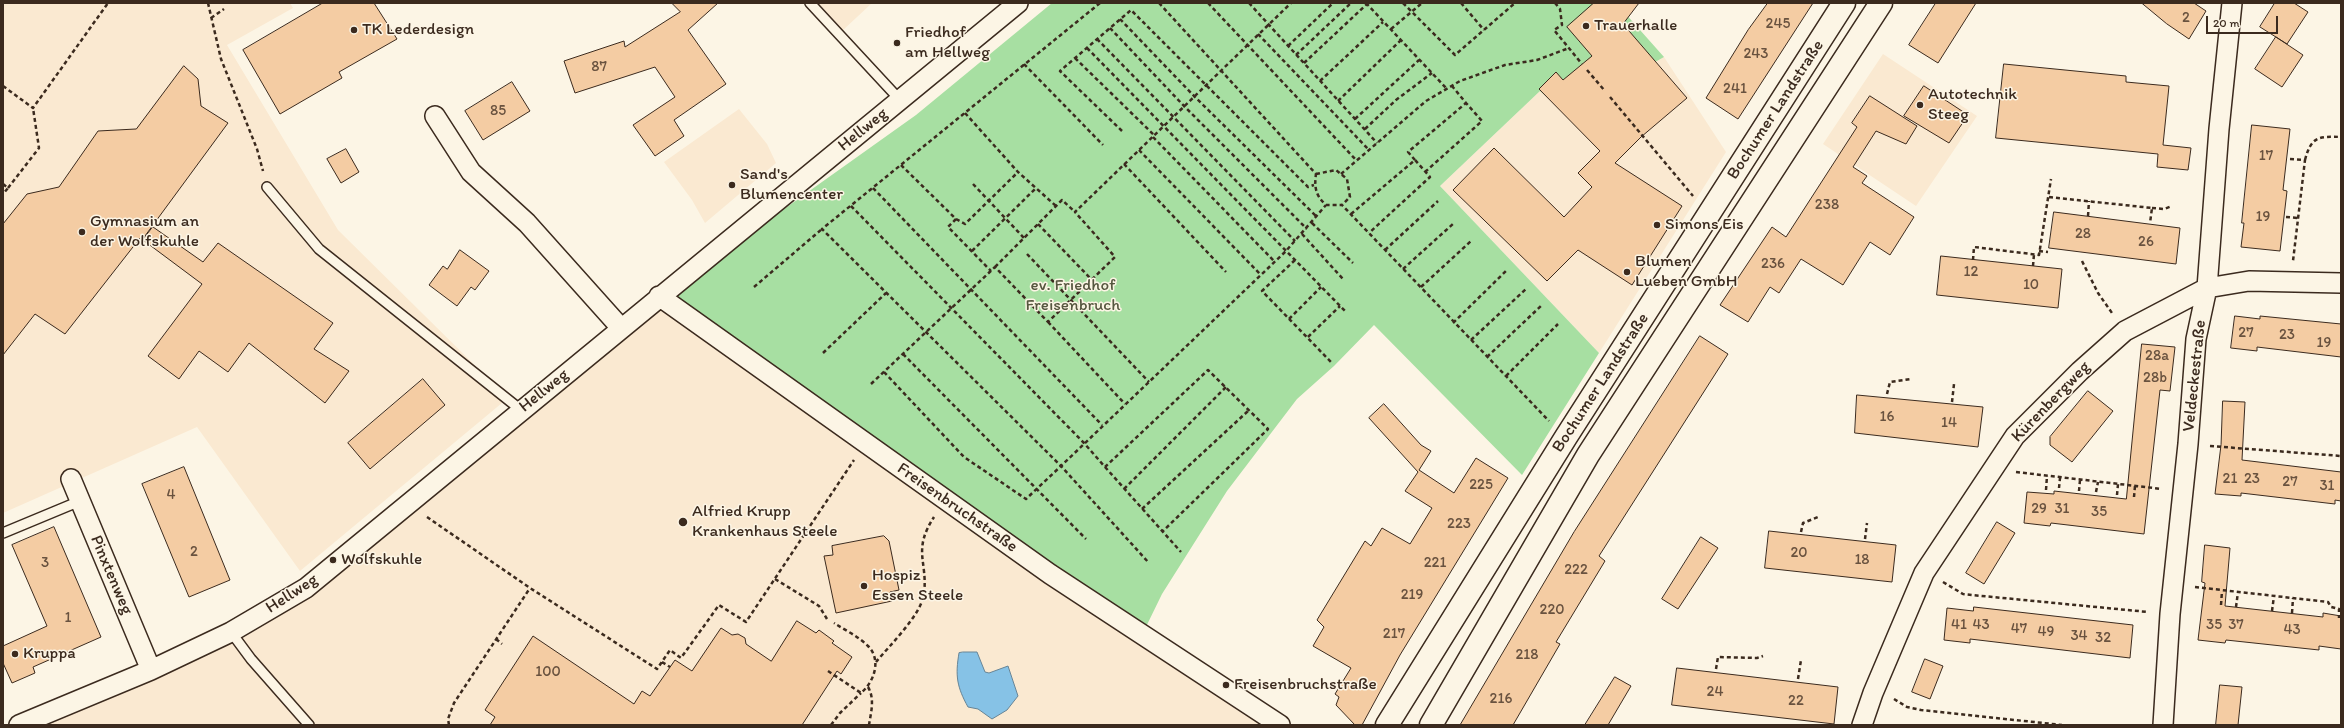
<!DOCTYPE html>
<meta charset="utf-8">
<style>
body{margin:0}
#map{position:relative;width:2344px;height:728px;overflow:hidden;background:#fcf5e5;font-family:Itim,sans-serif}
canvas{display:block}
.frame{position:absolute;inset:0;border:4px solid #3b2a1e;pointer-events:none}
.scale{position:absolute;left:2206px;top:16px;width:72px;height:18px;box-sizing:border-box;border:2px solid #3b2a1e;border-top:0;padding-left:5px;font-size:12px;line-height:14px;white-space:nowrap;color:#3b2a1e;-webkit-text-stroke:3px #fcf5e5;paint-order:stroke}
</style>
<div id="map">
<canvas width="2344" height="728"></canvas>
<div class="frame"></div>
<div class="scale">20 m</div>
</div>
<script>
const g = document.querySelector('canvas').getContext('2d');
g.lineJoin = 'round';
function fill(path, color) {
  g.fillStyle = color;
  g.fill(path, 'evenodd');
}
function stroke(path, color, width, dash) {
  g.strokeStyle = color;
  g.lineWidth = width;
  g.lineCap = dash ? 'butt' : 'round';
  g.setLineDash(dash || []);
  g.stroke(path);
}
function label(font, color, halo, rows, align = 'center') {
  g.font = font + ' Itim,sans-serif';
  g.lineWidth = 3;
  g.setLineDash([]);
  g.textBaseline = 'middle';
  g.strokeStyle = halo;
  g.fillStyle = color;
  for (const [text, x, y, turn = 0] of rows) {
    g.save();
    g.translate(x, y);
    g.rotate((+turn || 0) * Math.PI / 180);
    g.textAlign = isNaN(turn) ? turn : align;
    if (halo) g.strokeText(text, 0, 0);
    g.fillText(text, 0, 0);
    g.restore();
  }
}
fill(new Path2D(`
 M3 3H290L293 8 227 45 338 230 508 398 300 571 197 427 3 513Z
 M813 3H872L841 32Z
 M1883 54 1977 116 1916 206 1823 144Z
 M1664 57 1726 152 1599 353 1440 186 1540 91 1565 113Z
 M739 109 767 144 776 163 705 223 692 200 664 162Z
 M658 297 1279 725H32L307 590Z`), '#fae9d1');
fill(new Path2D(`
 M1052 3H1616L1664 57 1565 113 1540 91 1440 186 1599 353 1522 475 1374 325 1334 366 1297 399 1227 491 1162 594 1142 635 662 296 916 115Z`), '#a7dfa2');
const water = new Path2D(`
 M963 652H977L985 672 989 673 1008 666 1018 696 1007 710 992 719 978 709 968 707C957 687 955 676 959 653Z`);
fill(water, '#86c2e6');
stroke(water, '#688596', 1);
const building = new Path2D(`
 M323 3H374L397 39 339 72 342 78 280 114 243 50Z
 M672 3H718L688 30 726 84 674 120 684 136 655 156 633 125 675 97 655 67 575 93 564 61 624 41 625 47 680 12Z
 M1594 3H1639L1623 24 1687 98 1641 137 1615 163 1682 206 1632 285 1578 250 1547 281 1453 190 1494 148 1564 217 1592 187 1578 173 1600 151 1539 89 1556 72 1563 80 1592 56 1567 27Z
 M1768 3H1813L1738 119 1706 98 1748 30Z
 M1936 3H1976L1938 63 1909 45Z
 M2142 3H2194L2206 11 2189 39 2167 24Z
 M2275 3H2294L2308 12 2287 44 2260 27Z
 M2276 37 2303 55 2282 87 2255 69Z
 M2004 64 2126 76V82L2169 86 2163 145 2191 148 2188 170 2157 167 2158 154 1996 138Z
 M184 66 198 79 201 106 228 123 142 240 140 238 65 334 35 314 3 355V224L27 194 59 187 98 131 136 129Z
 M512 82 530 111 483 140 465 111Z
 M1924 86 1968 115 1949 143 1904 116Z
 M1870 96 1917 126 1906 144 1876 131 1853 167 1867 176 1862 183 1914 217 1890 255 1870 242 1843 285 1801 259 1779 293 1770 287 1748 322 1720 305 1772 227 1786 237 1857 127 1852 123Z
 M2252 125 2290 129 2283 190 2287 191 2280 251 2241 247 2244 223H2242Z
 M346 149 359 172 341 183 327 159Z
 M2054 212 2180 228 2176 264 2049 248Z
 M153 227 203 262 218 243 333 323 314 349 349 371 325 403 249 343 228 372 199 351 179 379 148 356 202 284 143 240Z
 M460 250 489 271 475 290 471 287 457 306 429 285 443 266 447 269Z
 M1941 256 2062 269 2058 308 1937 295Z
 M2235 316 2260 319V316L2341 324V357L2257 347V351L2231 348Z
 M1700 336 1728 354 1599 556 1605 561 1556 642 1560 644 1513 725H1460L1574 532Z
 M2142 344 2175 347 2170 391 2160 390 2144 534 2051 523 2050 526 2024 523 2027 492 2054 494V491L2126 499Z
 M423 379 445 405 370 469 348 443Z
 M2088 391 2113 411 2072 462 2050 445V437Z
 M1857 395 1983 407 1978 447 1855 433Z
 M2223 401 2245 402 2242 460 2341 472V501L2335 500V504L2241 493V496L2215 494 2221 445Z
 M1384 404 1421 445 1431 451 1419 470 1454 493 1476 458 1508 478 1400 655 1362 725H1355L1336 705 1339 697 1335 694 1351 668 1313 646 1324 627 1317 620 1365 541 1371 546 1382 528 1410 544 1432 508 1405 491 1418 472 1369 418Z
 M184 467 230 580 189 597 142 484Z
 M1997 522 2015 533 1984 584 1966 573Z
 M54 527 101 637 33 667 35 673 12 683 3 663V646L47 626 12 545Z
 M1769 531 1896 545 1892 582 1765 568Z
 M884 536 889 541 899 590 890 592 892 601 836 613 824 556 833 555 832 546Z
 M1701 537 1718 548 1678 609 1662 599Z
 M2205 545 2230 548 2225 606 2323 617V613L2341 616V649L2319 646V650L2226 640 2225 643 2198 640 2205 583 2202 582Z
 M1974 607 2133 625 2130 658 1970 639V643L1944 640 1947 608 1973 611Z
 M797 621 816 633 819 630 834 641 832 643 852 657 841 674 837 671 802 725H490L495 717 485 710 533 636 634 704 642 691 650 696 675 660 692 671 721 628 732 635 738 634 745 638 746 644 771 661Z
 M1925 659 1943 666 1930 699 1912 692Z
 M1677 668 1838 687 1834 724 1672 705Z
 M1615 677 1631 686 1608 725H1585Z
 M2220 685 2242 687 2238 725H2216Z`);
fill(building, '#f4cca3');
stroke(building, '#3b2a1e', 1);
const service = new Path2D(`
 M810 3 900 100
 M267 187 319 249 521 410
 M3 533 80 501
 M231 632 251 659 309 725`);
const minor = new Path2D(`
 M435 116 471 172 527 223 621 328
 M659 296 1050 574 1280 725
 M71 479 151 670
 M19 725 151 670 231 632 306 588 1018 3
 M1862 725 1873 693 1924 573 2015 436 2080 371 2125 331 2207 288 2249 281 2341 283
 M2163 725 2170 614 2188 444 2196 339 2207 288 2219 129 2232 3`);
const secondary = new Path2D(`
 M1387 725 1566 437 1844 3
 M1431 725 1588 455 1881 3`);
stroke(service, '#3b2a1e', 12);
stroke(minor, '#3b2a1e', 22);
stroke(secondary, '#3b2a1e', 25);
stroke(new Path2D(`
 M208 3 221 59 257 149 263 171
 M1100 3 822 229 1061 466 1286 251 1326 205
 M1159 3 1316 174C1314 188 1316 196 1326 205H1342L1549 421
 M1208 3 1357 161
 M1249 3 1377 143
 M1366 3 1447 89
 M1403 3 1455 55 1515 3
 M1461 3 1484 30
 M1555 3 1560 9 1562 25 1554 30 1582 64
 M211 18 224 9
 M1120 19 1194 96 1317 217
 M1110 28 1184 106 1307 229
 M1391 29 1422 3
 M1258 34 1369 150
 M1097 39 1295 241
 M1288 46 1333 3
 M1087 48 1345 311
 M1296 55 1351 3
 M1075 58 1154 135
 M1304 63 1367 4
 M1024 64 1103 145
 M1587 70 1605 91
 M1320 81 1383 22
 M3 86 33 108 108 3
 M1610 97 1693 196
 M1338 101 1401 40
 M965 113 1018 172 1056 206
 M1355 119 1419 60
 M1365 129 1396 100 1432 73
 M1122 131 1060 71 1131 10 1308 187 1314 185
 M1153 137 1275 262
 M1139 150 1261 275
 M2290 159 2305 160 2293 261
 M1415 160 1408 152 1466 103 1452 86
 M2305 160C2311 137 2318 136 2341 137
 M1124 164 1226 272
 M901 165 956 219 948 227 991 271
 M1425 172 1482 121 1466 103
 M1316 174 1336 170 1347 179 1350 197 1342 205
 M1341 174 1426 101 1460 81 1505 65 1537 60 1569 48
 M3 184 8 188 3 194
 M973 184 1024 238
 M8 188 39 148 33 108
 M873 188 1102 425
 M2049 197 2152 208 2150 223
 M851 206 1084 443 1105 467 1208 370 1268 429 1162 532
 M2152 208 2164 209 2172 206
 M1351 214 1415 160 1430 177 1369 233
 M2088 216 2089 201
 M2286 217 2298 218
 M956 219 965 224 1018 172
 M1312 223 1353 263
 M1038 224 1092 280
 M1302 234 1343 279
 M1385 250 1438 201
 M972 251 1036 188
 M2039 251 2048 252
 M1027 254 1149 382
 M1295 260 1262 291 1331 362
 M1973 260 1974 247 2039 255 2051 179
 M2082 261 2098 293 2112 313
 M2033 266 2034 254
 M995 267 1062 200 1075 212
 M1403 269 1454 223
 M754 287 822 229
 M1421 287 1471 241
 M1289 319 1321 287
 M1048 322 1125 404
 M1453 323 1507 270
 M1308 337 1340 306
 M1471 340 1526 289
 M823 353 886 293
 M903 354 1086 539
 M1487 357 1542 305
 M884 372 964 457 1026 499 1061 466 1149 563
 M1506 376 1558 324
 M871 384 995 267 1048 322 1115 257 1075 212 1291 3
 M1887 394 1890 382 1911 379
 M1952 402 1954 384
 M2210 446 2341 456
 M1105 467 1181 552
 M2016 472 2162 489
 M2059 488 2060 478
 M1124 489 1226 387
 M2046 490 2047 476
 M2079 491 2080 480
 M2096 492 2098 482
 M2117 495 2118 484
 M2134 497 2135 486
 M1142 509 1248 411
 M427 517 530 588 657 669 670 650 681 658 719 605 746 622 854 460
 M1801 532 1803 523 1818 517
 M1865 539 1867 523
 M775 579 819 606 827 619
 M1943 582 1963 594 1972 595 2148 612
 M2195 587 2328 602 2331 607 2339 609V618
 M2221 605 2222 591
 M2236 607 2238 592
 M2272 611 2274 596
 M2292 613 2293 598
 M496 639 502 644
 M662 662 670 667
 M876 662C890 645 921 615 924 594 928 561 912 551 934 517
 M1716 669 1718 657 1757 658 1763 656
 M828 671 861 693C874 682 882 660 868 646 859 637 845 630 834 623
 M1798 679 1801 660
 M868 687C875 699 871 712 869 725
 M1894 699 1907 707 1921 710 2062 725
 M449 725 448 719 454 703 530 588
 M831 725 840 713 861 693`), '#3b2a1e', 2.5, [4, 3]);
stroke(service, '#fcf5e5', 9);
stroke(minor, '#fcf5e5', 19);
stroke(secondary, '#fcf5e5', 22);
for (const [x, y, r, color] of [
 [1586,26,4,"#3b2a1e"],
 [354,30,4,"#3b2a1e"],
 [897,43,4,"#3b2a1e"],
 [1920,105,4,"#3b2a1e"],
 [732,185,4,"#3b2a1e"],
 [1657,225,4,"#3b2a1e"],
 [82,232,4,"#3b2a1e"],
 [1627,272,4,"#3b2a1e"],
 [683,522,5,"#3b2a1e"],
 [333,560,4,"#3b2a1e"],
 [864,586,4,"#3b2a1e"],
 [15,654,4,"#3b2a1e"],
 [1226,685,4,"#3b2a1e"]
]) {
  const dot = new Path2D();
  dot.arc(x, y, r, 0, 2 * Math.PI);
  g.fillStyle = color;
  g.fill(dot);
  stroke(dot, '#fcf5e5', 1.5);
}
label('15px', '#69523f', null, [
 ["2",2186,18],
 ["245",1778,24],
 ["243",1756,54],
 ["87",599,67],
 ["241",1735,89],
 ["85",498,111],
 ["17",2266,156],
 ["238",1827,205],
 ["19",2263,217],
 ["28",2083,234],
 ["26",2146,242],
 ["236",1773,264],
 ["12",1971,272],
 ["10",2031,285],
 ["27",2246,333],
 ["23",2287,335],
 ["19",2324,343],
 ["28a",2157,356],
 ["28b",2155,378],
 ["16",1887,417],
 ["14",1949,423],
 ["21",2230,479],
 ["23",2252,479],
 ["27",2290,482],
 ["225",1481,485],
 ["31",2327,486],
 ["4",171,495],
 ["29",2039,509],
 ["31",2062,509],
 ["35",2099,512],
 ["223",1459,524],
 ["2",194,552],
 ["20",1799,553],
 ["18",1862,560],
 ["3",45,563],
 ["221",1435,563],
 ["222",1576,570],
 ["219",1412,595],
 ["220",1552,610],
 ["1",68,618],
 ["41",1959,625],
 ["43",1981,625],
 ["35",2214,625],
 ["37",2236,625],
 ["47",2019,629],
 ["43",2292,630],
 ["49",2046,632],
 ["217",1394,634],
 ["34",2079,636],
 ["32",2103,638],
 ["218",1527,655],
 ["100",548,672],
 ["24",1715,692],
 ["216",1501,699],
 ["22",1796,701]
]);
label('17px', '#3b2a1e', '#fcf5e5', [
 ["Trauerhalle",1594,26],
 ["TK Lederdesign",362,30],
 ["Friedhof",905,33],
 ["am Hellweg",905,53],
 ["Autotechnik",1928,95],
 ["Steeg",1928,115],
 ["Sand's",740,175],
 ["Blumencenter",740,195],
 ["Gymnasium an",90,222],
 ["der Wolfskuhle",90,242],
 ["Simons Eis",1665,225],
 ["Blumen",1635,262],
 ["Lueben GmbH",1635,282],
 ["Alfried Krupp",692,512],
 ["Krankenhaus Steele",692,532],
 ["Wolfskuhle",341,560],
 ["Hospiz",872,576],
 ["Essen Steele",872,596],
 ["Kruppa",23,654],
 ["Freisenbruchstraße",1234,685]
], 'left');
label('17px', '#3b2a1e', '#fcf5e5', [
 ["Bochumer Landstraße",1776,110,-57],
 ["Hellweg",863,130,-39],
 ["Veldeckestraße",2195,376,-84],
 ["Bochumer Landstraße",1601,383,-57],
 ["Hellweg",544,391,-39],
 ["Kürenbergweg",2051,402,-46],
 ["Freisenbruchstraße",957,508,35],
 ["Pinxtenweg",111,575,67],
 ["Hellweg",292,594,-33]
]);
label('17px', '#56573f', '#fcf5e5', [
 ["ev. Friedhof",1073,286],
 ["Freisenbruch",1073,306]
]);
</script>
